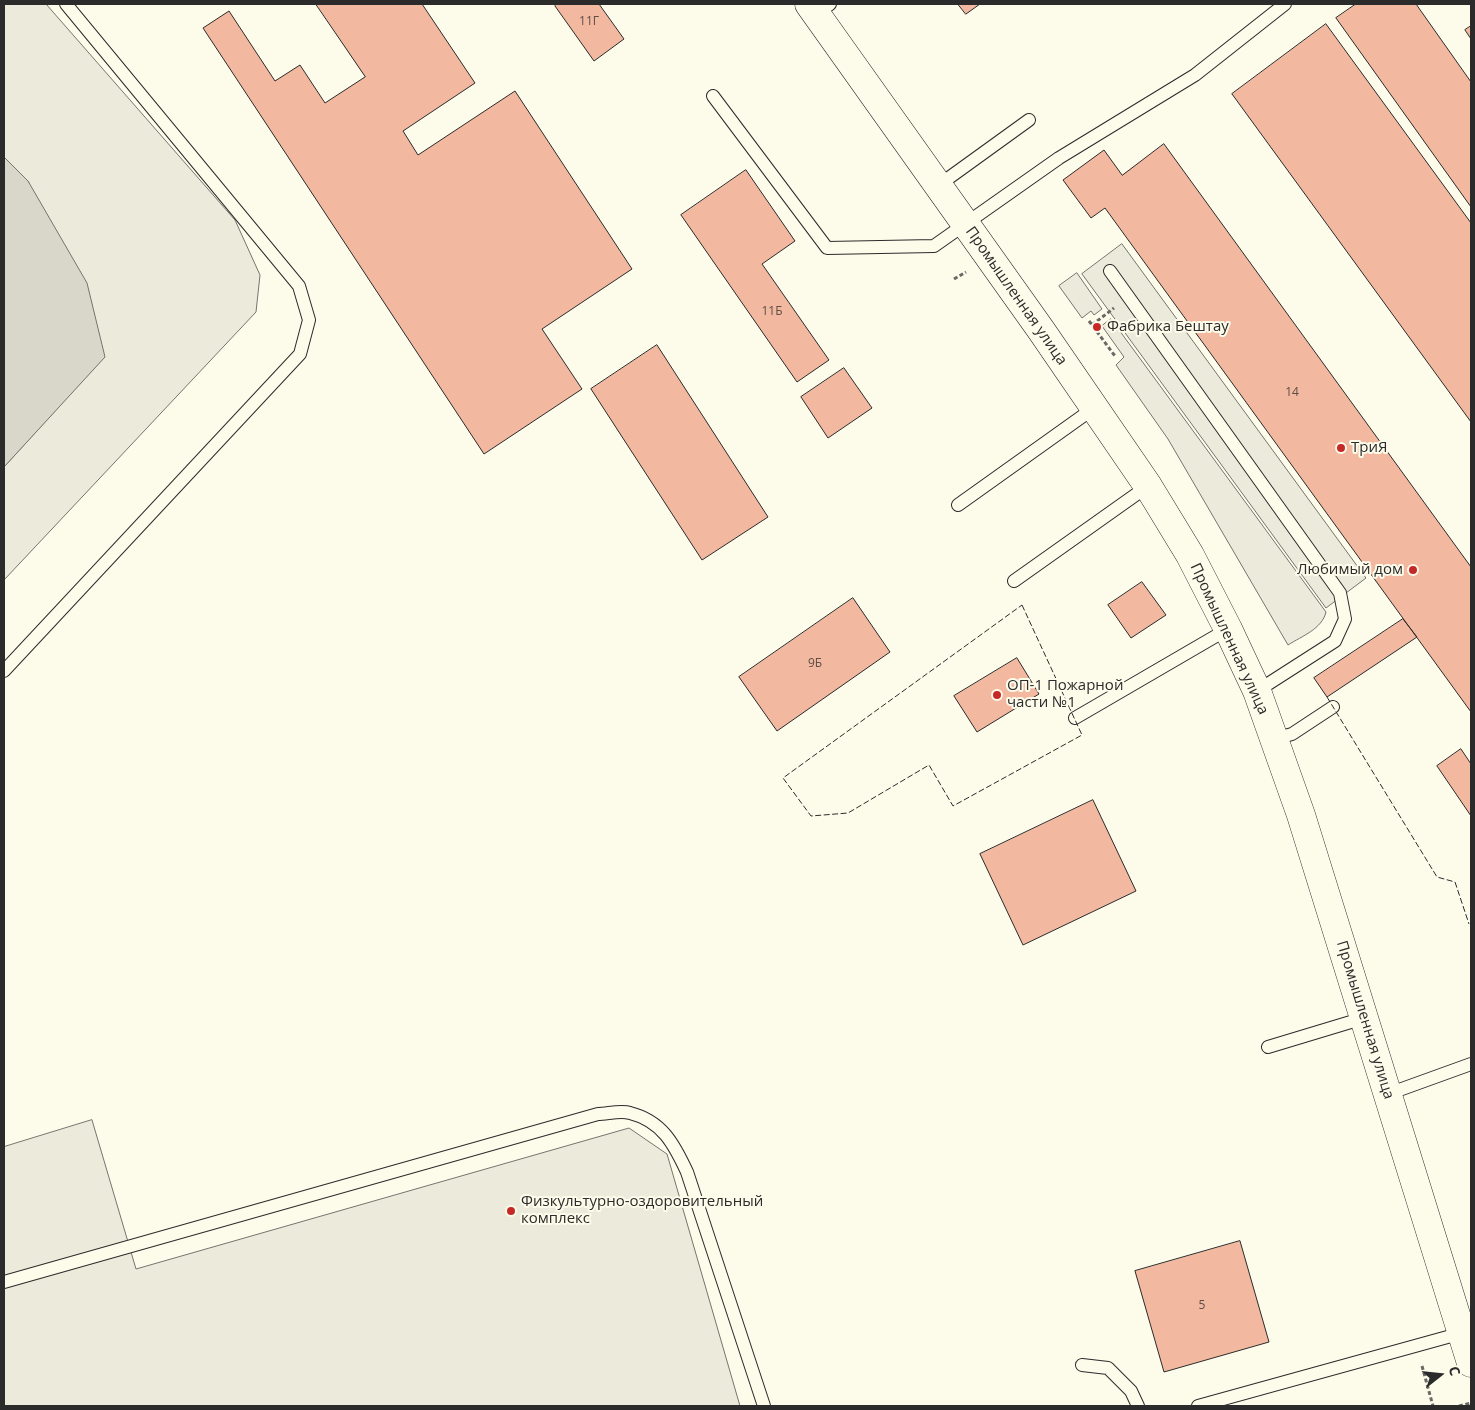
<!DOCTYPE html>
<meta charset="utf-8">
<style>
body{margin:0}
#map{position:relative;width:1475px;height:1410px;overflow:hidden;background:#fdfbea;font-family:"Open Sans",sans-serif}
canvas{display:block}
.frame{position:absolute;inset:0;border:5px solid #2b2b2b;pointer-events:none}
.north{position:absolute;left:1415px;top:1350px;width:50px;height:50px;-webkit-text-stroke:4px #fdfbea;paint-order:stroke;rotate:74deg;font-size:14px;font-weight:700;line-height:20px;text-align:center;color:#2b2b2b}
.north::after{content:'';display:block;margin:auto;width:18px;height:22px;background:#2b2b2b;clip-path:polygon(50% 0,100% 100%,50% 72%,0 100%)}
</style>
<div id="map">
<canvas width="1475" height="1410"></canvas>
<div class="frame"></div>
<div class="north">С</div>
</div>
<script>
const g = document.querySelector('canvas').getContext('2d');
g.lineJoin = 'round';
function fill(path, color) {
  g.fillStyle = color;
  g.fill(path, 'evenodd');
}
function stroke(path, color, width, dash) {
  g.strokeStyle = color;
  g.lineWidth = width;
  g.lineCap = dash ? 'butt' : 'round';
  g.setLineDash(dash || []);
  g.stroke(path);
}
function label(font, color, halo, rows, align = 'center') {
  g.font = font + ' "Open Sans",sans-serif';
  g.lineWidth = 4;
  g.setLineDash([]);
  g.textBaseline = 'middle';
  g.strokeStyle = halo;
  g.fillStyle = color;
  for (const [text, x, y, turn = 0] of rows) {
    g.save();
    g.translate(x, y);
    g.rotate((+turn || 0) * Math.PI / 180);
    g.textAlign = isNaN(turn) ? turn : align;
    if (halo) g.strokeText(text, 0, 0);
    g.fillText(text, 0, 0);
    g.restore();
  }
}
const green = new Path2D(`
 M4 4H46L235 220 260 275 256 312 4 580V467L104 357 28 181 4 157Z
 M1077 273 1102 309 1094 315 1091 311 1082 318 1059 286Z
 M1111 319 1326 612C1322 629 1302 636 1288 645L1168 439 1116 365 1124 357 1102 326Z
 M92 1120 136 1269 629 1128 667 1154 740 1406H4V1147Z`);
fill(green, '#ecebdb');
stroke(green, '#74746e', 1);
const parking = new Path2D(`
 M1122 244 1366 578 1326 608 1082 274Z`);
fill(parking, '#eceadb');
stroke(parking, '#74746e', 1);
const water = new Path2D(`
 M4 157 28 181 87 283 105 357 4 467Z`);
fill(water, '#d8d7c9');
stroke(water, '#74746e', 1);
const building = new Path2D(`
 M316 4H422L475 83 403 131 418 155 515 91 632 269 542 329 582 389 484 454 203 28 229 11 275 81 300 65 325 103 365 77Z
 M557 4H599L624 39 594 61 555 6Z
 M958 4H980L966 14Z
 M1356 4H1416L1471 82V207L1336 18Z
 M1326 24 1471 223V422L1232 94Z
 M1471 26V39L1465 30Z
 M1164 144 1471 567V712L1105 208 1091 218 1063 180 1104 150 1122 175Z
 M746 170 795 241 762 264 829 360 797 382 681 215Z
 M657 345 768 517 702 560 591 389Z
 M844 368 872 408 828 438 801 397Z
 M1142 582 1166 615 1131 638 1108 605Z
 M853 598 890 652 777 731 739 677Z
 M1403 619 1417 637 1327 697 1314 678Z
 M1017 658 1039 694 977 732 954 696Z
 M1461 749 1471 764V816L1437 766Z
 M1093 800 1136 891 1023 945 980 854Z
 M1240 1241 1269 1342 1164 1372 1135 1271Z`);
fill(building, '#f2b8a0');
stroke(building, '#2b2b2b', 1);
const service = new Path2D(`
 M816 14 830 4
 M713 96 827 248 934 246 1059 158 1195 75 1285 4
 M939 185 1029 120
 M1110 271 1340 593 1345 619 1335 641 1257 691
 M958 505 1094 408
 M1014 581 1148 486
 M4 671 300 354 309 320 299 286 66 4
 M1075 718 1228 629
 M1274 739 1292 734 1333 707
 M1268 1047 1364 1018
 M1388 1094 1471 1064
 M4 1282 598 1114C607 1114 621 1110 630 1113 662 1121 674 1144 687 1172L764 1406
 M1082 1365 1108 1368 1131 1391 1138 1406
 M1198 1406 1462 1333`);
const primary = new Path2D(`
 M809 4 1041 330 1148 486 1190 555 1228 629 1257 691 1301 815 1471 1363`);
stroke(service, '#2b2b2b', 14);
stroke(primary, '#2b2b2b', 29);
stroke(new Path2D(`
 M954 279 966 272
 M1089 321 1115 356
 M1092 325 1114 308
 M1422 1366 1433 1406
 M1459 1406 1471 1403`), '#6a6964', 3, [4, 2.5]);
stroke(service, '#fdfbea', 12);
stroke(primary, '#fdfbea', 28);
stroke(new Path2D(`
 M1022 605 1082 735 953 806 929 765 848 813 811 816 783 778Z
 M1327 697 1437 877 1455 882 1469 924`), '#2b2b2b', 1, [6, 2.5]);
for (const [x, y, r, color] of [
 [1097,327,5,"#c62828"],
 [1341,448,5,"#c62828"],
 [1413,570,5,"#c62828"],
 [997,695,5,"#c62828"],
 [511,1211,5,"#c62828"]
]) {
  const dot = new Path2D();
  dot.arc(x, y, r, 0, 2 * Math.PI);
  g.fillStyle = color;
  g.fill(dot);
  stroke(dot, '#fdfbea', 2);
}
label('12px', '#5d4e48', null, [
 ["11Г",589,22],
 ["11Б",772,312],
 ["14",1292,393],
 ["9Б",815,664],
 ["5",1202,1306]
]);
label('15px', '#2b2b2b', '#fdfbea', [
 ["Промышленная улица",1016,296,55],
 ["Промышленная улица",1229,639,65],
 ["Промышленная улица",1365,1020,73]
]);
label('15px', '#2b2b2b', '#fdfbea', [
 ["Фабрика Бештау",1107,327],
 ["ТриЯ",1351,448],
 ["Любимый дом",1403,570,"right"],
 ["ОП-1 Пожарной",1007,686],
 ["части №1",1007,703],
 ["Физкультурно-оздоровительный",521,1202],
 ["комплекс",521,1219]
], 'left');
</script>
